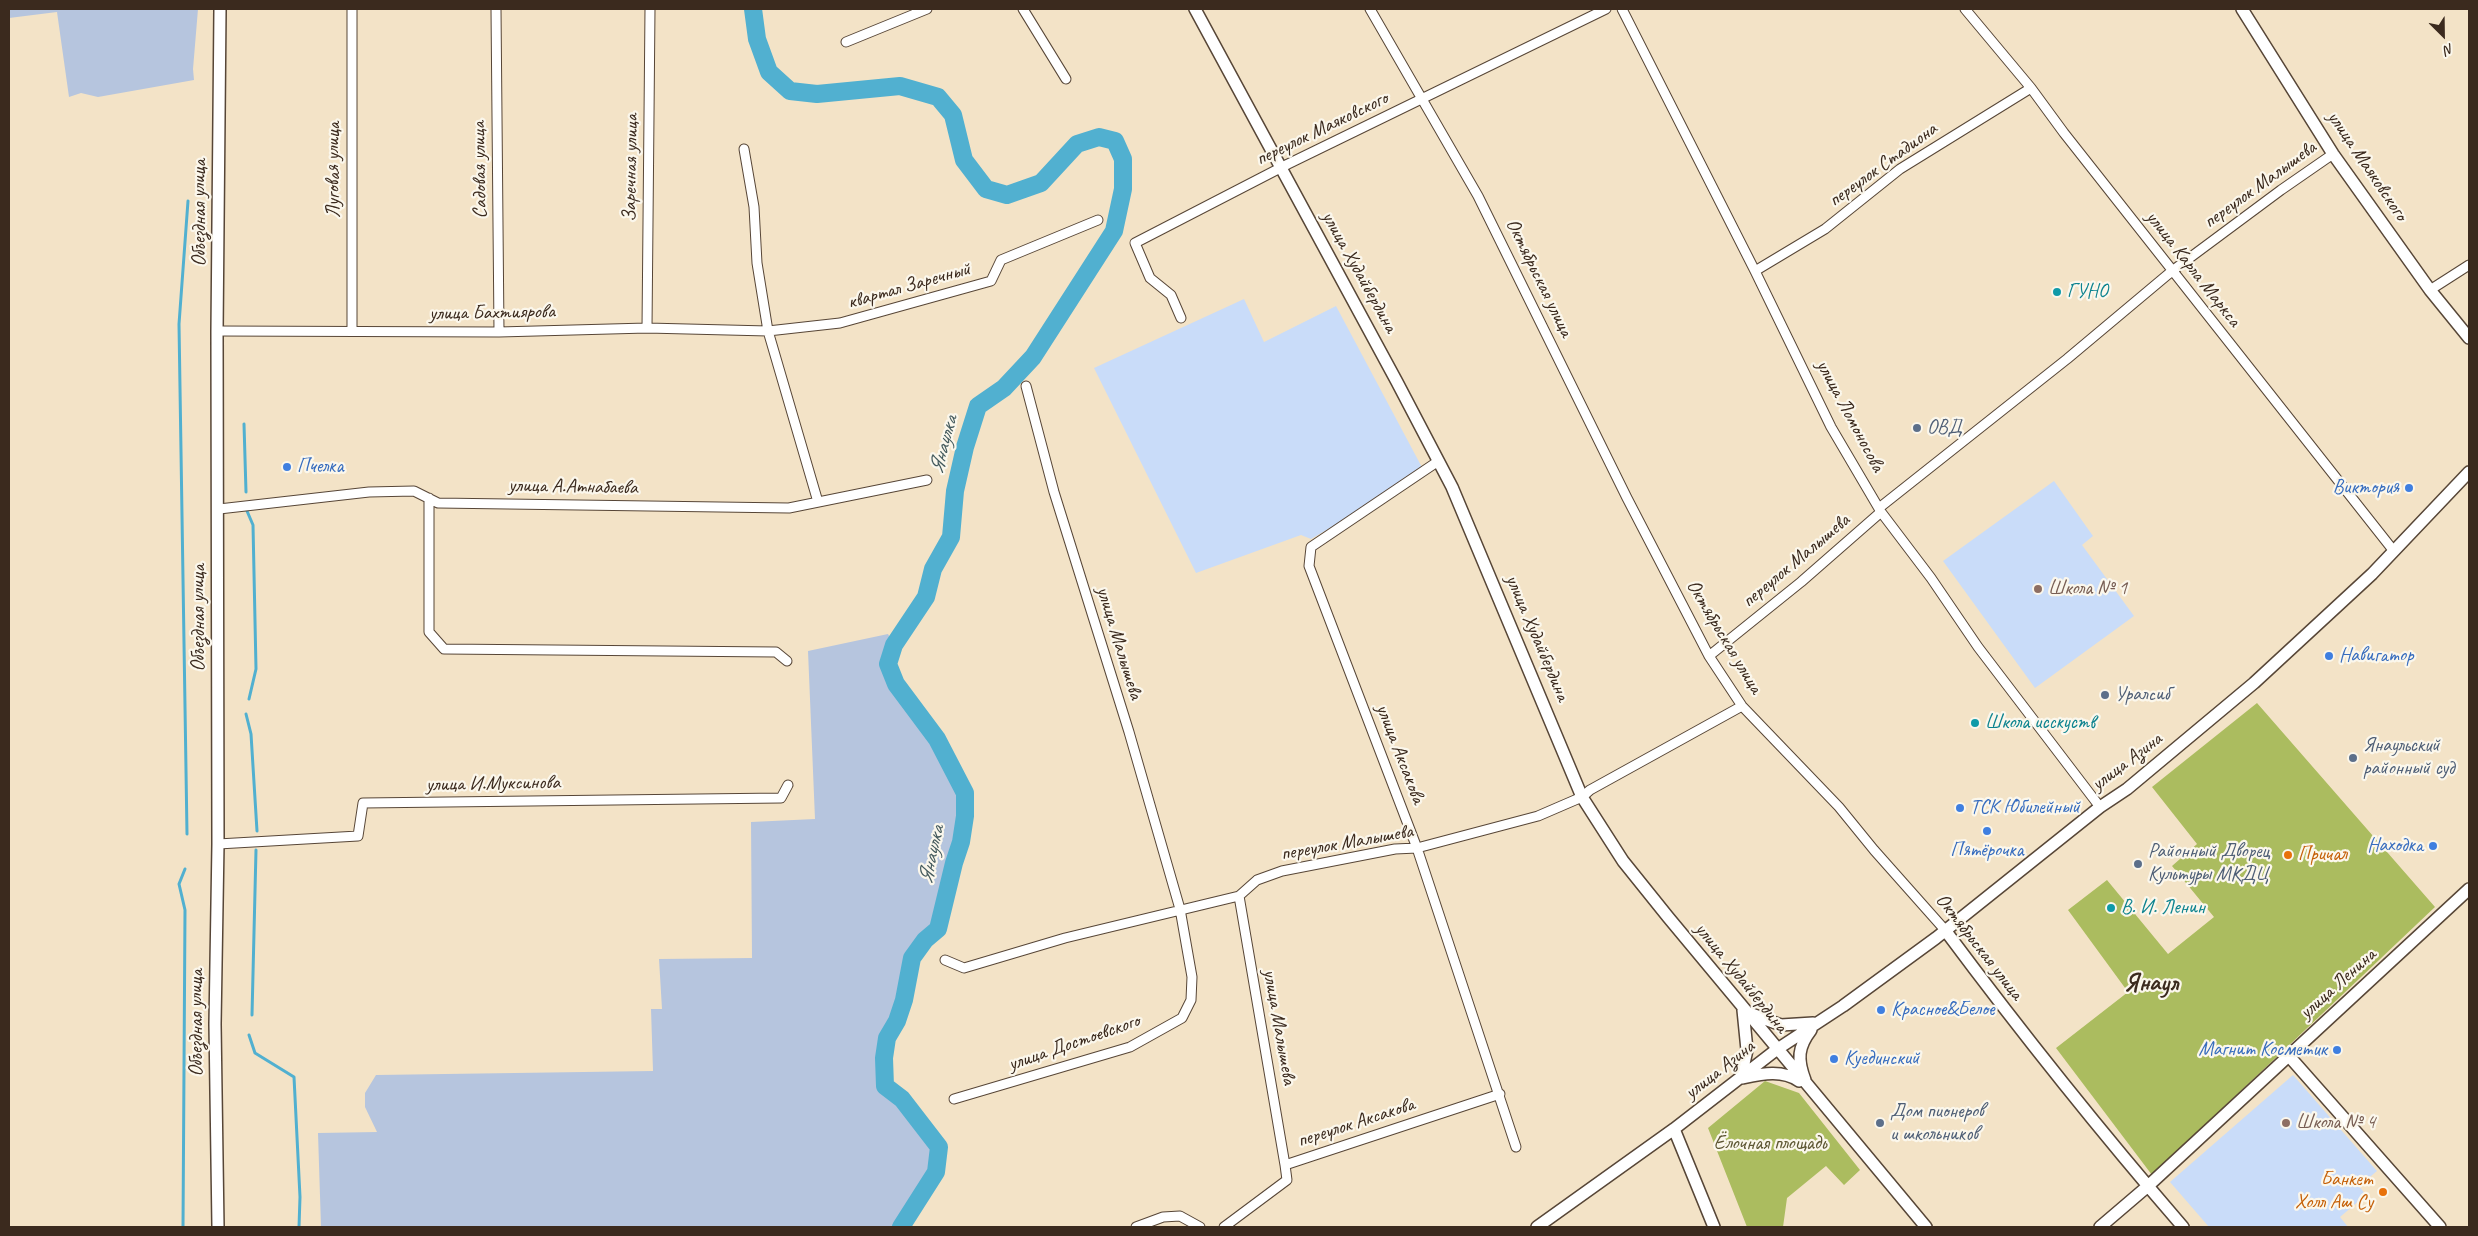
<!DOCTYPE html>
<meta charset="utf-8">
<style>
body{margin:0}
#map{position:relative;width:2478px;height:1236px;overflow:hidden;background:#f3e3c7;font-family:Caveat,sans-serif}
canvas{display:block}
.frame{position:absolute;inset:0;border:10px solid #3b2a1e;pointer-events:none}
.north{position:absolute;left:2418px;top:10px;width:50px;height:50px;-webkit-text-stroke:4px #fbf7ec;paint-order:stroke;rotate:157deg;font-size:14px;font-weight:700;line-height:20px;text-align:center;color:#3b2a1e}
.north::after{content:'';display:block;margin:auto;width:18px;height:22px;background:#3b2a1e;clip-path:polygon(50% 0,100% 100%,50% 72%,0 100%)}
</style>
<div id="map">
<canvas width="2478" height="1236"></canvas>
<div class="frame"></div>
<div class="north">N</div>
</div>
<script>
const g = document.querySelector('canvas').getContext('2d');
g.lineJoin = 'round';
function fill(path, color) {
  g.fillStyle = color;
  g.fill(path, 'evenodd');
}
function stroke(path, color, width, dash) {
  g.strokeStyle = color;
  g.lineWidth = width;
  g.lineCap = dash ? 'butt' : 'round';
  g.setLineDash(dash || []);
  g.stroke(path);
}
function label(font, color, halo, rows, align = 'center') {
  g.font = font + ' Caveat,sans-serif';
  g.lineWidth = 4.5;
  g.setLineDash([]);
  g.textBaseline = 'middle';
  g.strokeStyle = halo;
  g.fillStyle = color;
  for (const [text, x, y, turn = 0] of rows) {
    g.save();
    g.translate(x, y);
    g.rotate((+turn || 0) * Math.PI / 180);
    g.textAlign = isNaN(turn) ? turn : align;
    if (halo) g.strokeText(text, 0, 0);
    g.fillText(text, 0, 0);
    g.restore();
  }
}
fill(new Path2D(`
 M1244 299 1264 342 1336 306 1425 473 1311 539 1301 535 1196 573 1094 368Z
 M2054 481 2093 536 2082 545 2134 616 2035 688 1943 561Z
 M2293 1075 2377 1171 2359 1186 2366 1195 2340 1217 2348 1227H2209L2170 1182Z`), '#c9dcf9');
fill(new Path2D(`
 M9 9H198L193 69 194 80 98 97 81 93 69 97 57 12 9 18Z
 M888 634 894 645 888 665 896 684 937 739 965 793V816L961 842 954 863 938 929 925 940 912 958 904 1000 897 1021 887 1038 884 1058 885 1086 902 1099 939 1147 936 1172 901 1227H321L318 1133 377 1132 365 1107V1093L376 1075 653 1071 651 1009H662L659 959 752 958 751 822 815 819 808 651Z`), '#b6c5de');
fill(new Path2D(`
 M2257 703 2435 907 2152 1175 2056 1048 2128 992 2068 910 2107 880 2168 954 2214 917 2172 866 2197 844 2152 787Z
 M1765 1081 1799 1093 1860 1170 1844 1185 1826 1166 1787 1198 1783 1227H1747L1708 1128Z`), '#abbc5f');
stroke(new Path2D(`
 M244 424 246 492
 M247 511 253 525 256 669 249 699
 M246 714 251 734 257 831
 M187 834 179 324 188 201
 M252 1015 256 850
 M249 1035 255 1053 294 1077 300 1197 299 1227
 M183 1227 185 910 179 884 185 869`), '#51b0d0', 3);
stroke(new Path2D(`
 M753 9 757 39 769 72 790 91 817 94 900 86 938 97 953 115 964 160 986 189 1007 195 1041 183 1077 144 1099 137 1115 141 1123 159V189L1114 231 1033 357 1004 388 978 406 965 447 955 491 951 537 933 569 926 597 894 645 888 664 896 684 937 739 965 793V816L961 842 954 863 938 929 925 940 912 958 904 1000 897 1021 887 1038 884 1058 885 1086 902 1099 939 1147 936 1172 901 1227`), '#51b0d0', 18);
const street = new Path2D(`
 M496 9 499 332
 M1023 9 1066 79
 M1370 9 1478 196 1627 498 1709 656 1742 706 1839 807 1874 850 1945 930
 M1622 9 1755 271 1831 427 1881 512 1931 578 1978 647 2100 807
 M1965 9 2031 88 2064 133 2393 550
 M846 42 927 9
 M744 149 754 207 757 263 768 331 818 502
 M1755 271 1825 229 1900 169 2031 88
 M2430 290 2469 265
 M1181 318 1171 295 1150 278 1135 243 1288 164 1606 9
 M647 328 650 9
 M217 331 499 332 647 328 768 331 840 323 991 281 1001 260 1098 220
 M352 331V9
 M1437 462 1311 547 1309 566 1417 848 1516 1147
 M429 498V632L444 649 776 652 787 661
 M1879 508 2067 359 2172 271 2281 190 2333 154
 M219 509 369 492 414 491 438 503 789 508 927 480
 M1709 656 1801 582 1881 512
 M218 844 358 836 363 803 781 798 788 785
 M1239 896 1285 1165
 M945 960 964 968 1065 938 1239 896 1257 880 1282 871 1395 849 1417 848 1538 816 1582 797 1590 790 1742 706
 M954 1099 1130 1047 1182 1018 1191 1000 1192 977 1180 909 1129 732 1054 492 1026 386
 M1136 1227 1163 1217 1180 1216 1200 1227
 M1224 1227 1287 1180 1285 1165 1500 1094`);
const secondary = new Path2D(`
 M1195 9 1397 382 1452 487 1582 797 1623 861 1668 917 1926 1227
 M2242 9 2333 154 2430 290 2469 338
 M1945 930C2021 1032 2100 1131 2183 1227
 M1749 1013 1781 1025 1813 1023
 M2288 1055 2440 1227
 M1741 1077 1747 1050 1743 1010
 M1742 1078C1761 1074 1782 1069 1799 1081
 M1805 1080C1797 1059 1798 1047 1811 1030
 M1674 1129 1714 1227
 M218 1227 215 1024 218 844 217 331 220 9
 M1537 1227 1674 1129 1776 1050 1843 1006 1936 938 2100 807 2127 789 2254 683 2372 574 2469 472
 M2100 1227 2148 1186 2469 889`);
stroke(street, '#574637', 11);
stroke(secondary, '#574637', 14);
stroke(street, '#fff', 9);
stroke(secondary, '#fff', 11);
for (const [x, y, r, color] of [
 [2057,292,5,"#0f9aa8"],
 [1917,428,5,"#5c6f8a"],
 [287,467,5,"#3f7fe0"],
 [2409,488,5,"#3f7fe0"],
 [2038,589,5,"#8d6e63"],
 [2329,656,5,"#3f7fe0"],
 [2105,695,5,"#5c6f8a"],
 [1975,723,5,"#0f9aa8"],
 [2353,758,5,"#5c6f8a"],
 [1960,808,5,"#3f7fe0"],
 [1987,831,5,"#3f7fe0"],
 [2433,846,5,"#3f7fe0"],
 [2288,855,5,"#e8710a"],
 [2138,864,5,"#5c6f8a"],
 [2111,908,5,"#0f9aa8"],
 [1881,1010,5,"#3f7fe0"],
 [2337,1050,5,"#3f7fe0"],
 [1834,1059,5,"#3f7fe0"],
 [1880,1123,5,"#5c6f8a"],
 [2286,1123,5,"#8d6e63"],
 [2383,1192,5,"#e8710a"]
]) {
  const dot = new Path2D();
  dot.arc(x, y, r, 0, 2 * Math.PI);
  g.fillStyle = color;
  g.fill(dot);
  stroke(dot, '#fbf7ec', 2);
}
label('20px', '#3b2a1e', '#fbf7ec', [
 ["переулок Маяковского",1322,129,-26],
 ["переулок Стадиона",1883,165,-36],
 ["улица Маяковского",2367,166,56],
 ["Заречная улица",631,168,-89],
 ["Луговая улица",334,170,-90],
 ["Садовая улица",480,170,-91],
 ["переулок Малышева",2260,185,-36],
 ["Объездная улица",200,213,-90],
 ["улица Карла Маркса",2193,269,52],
 ["улица Худайбердина",1359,272,61],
 ["Октябрьская улица",1539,278,64],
 ["квартал Заречный",909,286,-16],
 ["улица Бахтиярова",492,313,-1],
 ["улица Ломоносова",1850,416,62],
 ["улица А.Атнабаева",573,487,1],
 ["переулок Малышева",1796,561,-40],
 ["Объездная улица",199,618,-90],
 ["Октябрьская улица",1724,637,59],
 ["улица Худайбердина",1537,638,67],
 ["улица Малышева",1119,643,73],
 ["улица Аксакова",1400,754,69],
 ["улица Азина",2127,762,-37],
 ["улица И.Муксинова",493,784,-1],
 ["переулок Малышева",1347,843,-10],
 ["Октябрьская улица",1979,947,52],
 ["улица Худайбердина",1741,978,51],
 ["улица Ленина",2338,984,-42],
 ["Объездная улица",197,1023,-90],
 ["улица Малышева",1279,1027,80],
 ["улица Достоевского",1074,1043,-19],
 ["улица Азина",1720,1070,-38],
 ["переулок Аксакова",1356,1123,-18]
]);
label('20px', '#0d838f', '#fbf7ec', [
 ["ГУНО",2067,292],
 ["Школа исскуств",1985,723],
 ["В. И. Ленин",2121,908]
], 'left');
label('20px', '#4e5e75', '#fbf7ec', [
 ["ОВД",1927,428],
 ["Уралсиб",2115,695],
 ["Янаульский",2363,746],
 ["районный суд",2363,769],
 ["Районный Дворец",2148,852],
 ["Культуры МКДЦ",2148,875],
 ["Дом пионеров",1890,1112],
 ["и школьников",1890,1135]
], 'left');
label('20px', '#366cbe', '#fbf7ec', [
 ["Пчелка",297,467],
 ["Виктория",2399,488,"right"],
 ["Навигатор",2339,656],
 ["ТСК Юбилейный",1970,808],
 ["Находка",2423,846,"right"],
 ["Пятёрочка",1987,851,"center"],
 ["Красное&Белое",1891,1010],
 ["Магнит Косметик",2327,1050,"right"],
 ["Куединский",1844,1059]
], 'left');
label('20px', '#785e54', '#fbf7ec', [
 ["Школа № 1",2048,589],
 ["Школа № 4",2296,1123]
], 'left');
label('20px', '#c56008', '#fbf7ec', [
 ["Причал",2298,855],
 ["Банкет",2373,1180,"right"],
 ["Холл Аш Су",2373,1203,"right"]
], 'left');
label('20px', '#5d5632', '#fbf7ec', [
 ["Ёлочная площадь",1770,1144]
]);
label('italic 21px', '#43595c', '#fbf7ec', [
 ["Янаулка",944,445,-75],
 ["Янаулка",932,855,-78]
]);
label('bold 25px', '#3b2a1e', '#fbf7ec', [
 ["Янаул",2151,983]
]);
</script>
